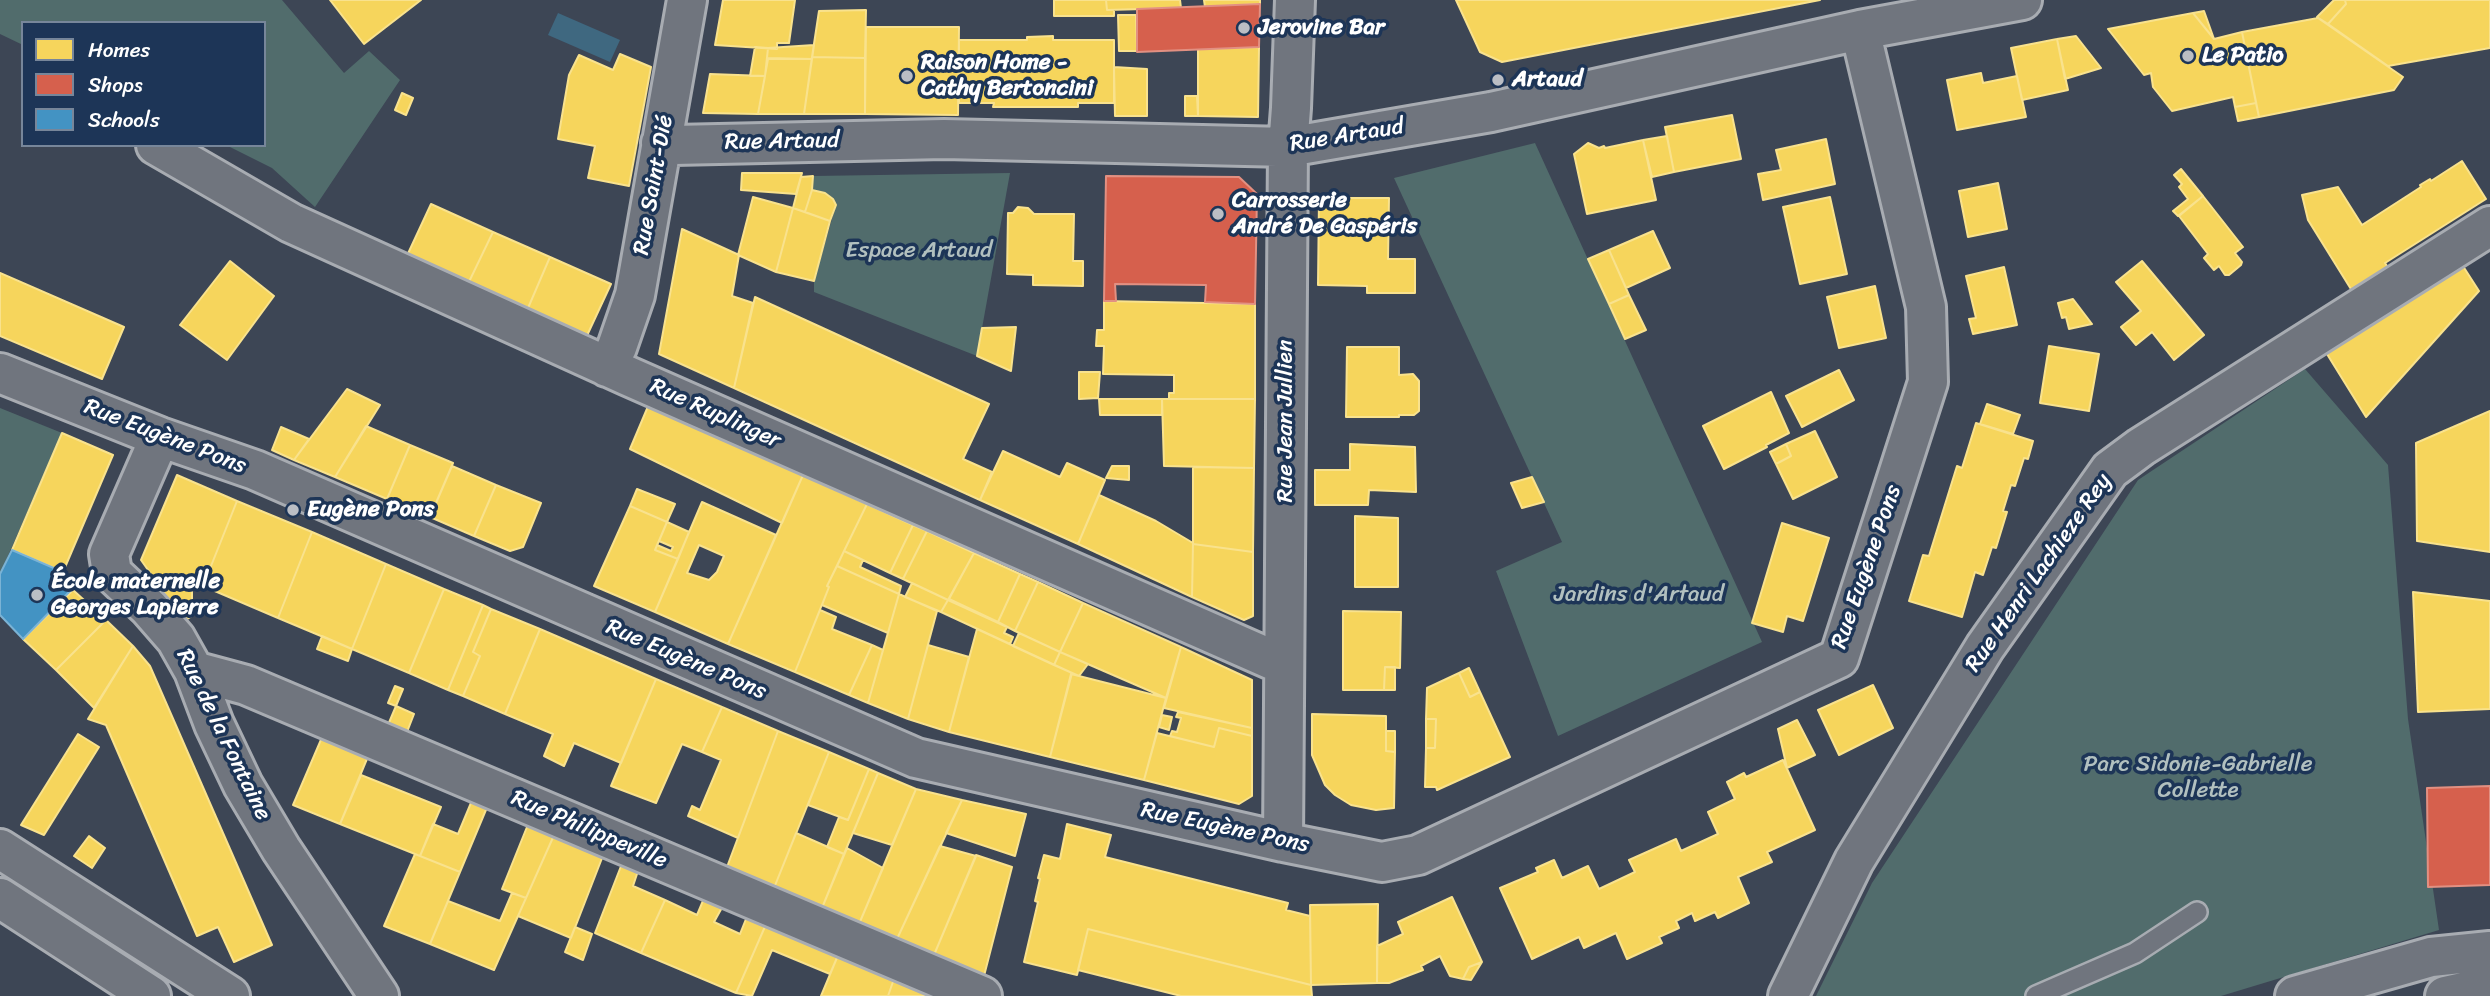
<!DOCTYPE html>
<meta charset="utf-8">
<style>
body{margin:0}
#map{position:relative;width:2490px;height:996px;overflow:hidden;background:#3d4655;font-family:Sriracha,sans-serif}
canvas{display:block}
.legend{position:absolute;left:21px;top:21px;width:245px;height:126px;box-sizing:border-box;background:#1d3557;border:2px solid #77869a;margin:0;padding:9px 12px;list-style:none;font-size:21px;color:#fff}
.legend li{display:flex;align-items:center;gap:14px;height:35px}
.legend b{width:35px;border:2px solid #77869a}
</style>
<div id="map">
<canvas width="2490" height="996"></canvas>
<ul class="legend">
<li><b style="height:19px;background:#f6d55c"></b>Homes</li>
<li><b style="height:19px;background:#d6604d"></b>Shops</li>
<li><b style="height:19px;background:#4393c3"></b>Schools</li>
</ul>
</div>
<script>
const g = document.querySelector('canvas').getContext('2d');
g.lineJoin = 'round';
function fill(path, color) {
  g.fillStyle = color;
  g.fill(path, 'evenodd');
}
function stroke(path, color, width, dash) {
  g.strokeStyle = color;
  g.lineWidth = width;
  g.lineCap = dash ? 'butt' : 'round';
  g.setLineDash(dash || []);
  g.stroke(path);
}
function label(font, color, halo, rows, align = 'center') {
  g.font = font + ' Sriracha,sans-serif';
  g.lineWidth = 7;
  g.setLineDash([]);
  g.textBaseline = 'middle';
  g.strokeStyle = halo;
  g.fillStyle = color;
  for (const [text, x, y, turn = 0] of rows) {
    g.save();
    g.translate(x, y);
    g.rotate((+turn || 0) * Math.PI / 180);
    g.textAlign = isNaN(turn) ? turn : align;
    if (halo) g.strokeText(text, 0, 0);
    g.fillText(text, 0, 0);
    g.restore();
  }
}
fill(new Path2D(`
 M0 0H282L344 73 369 51 400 80 315 207 272 168 226 145H264V23H23V45L0 34Z
 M1535 143 1762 642 1558 736 1496 571 1562 542 1394 178Z
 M1010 173 977 356 814 292V281L836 205C831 194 823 192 812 190L813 176Z
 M2305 369 2388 465 2408 719 2439 930 2221 996H1816L1872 883 2138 480Z
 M0 408 62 433 0 574Z`), '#516c6c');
fill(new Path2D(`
 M558 13 620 40 610 62 548 35Z`), '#3f6880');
const homes = new Path2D(`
 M330 0H421L364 44Z
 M723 0H795L789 43H777V49L715 45Z
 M1054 0H1106L1107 10H1114V16H1054Z
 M1106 0H1180L1181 8 1107 10Z
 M1204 0H1260V4L1205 7Z
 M1456 0H1820L1502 62 1480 52Z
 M2334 0H2345L2346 4 2328 24 2317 17Z
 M2345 0H2490V48L2388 66 2328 24 2346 4Z
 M866 10 865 58 812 57 819 11Z
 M2204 11 2214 39 2193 13Z
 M2193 13 2214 39 2242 32 2256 103 2235 107 2233 97 2172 111 2153 87 2151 73 2144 75 2108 29Z
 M1118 15H1136L1137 51H1119Z
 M2318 18 2403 77 2394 90 2259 117 2242 32Z
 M866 27H959L958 115 865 114Z
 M1053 36V40H1114V103H1078V107H993L994 103H959V40H1027V37Z
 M2076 36 2101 68 2065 79 2057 39Z
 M2057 39 2068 90 2022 100 2011 48Z
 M814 45 812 59 767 58 768 48Z
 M755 47 768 48 765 76H750Z
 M1259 47 1258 117 1198 116V49Z
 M620 54 651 67 629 186 588 178 595 146 558 139 569 75 579 55 613 70Z
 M812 57 865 58V114H804Z
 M768 59H812L804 114H758Z
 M1114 67 1147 69V116H1115Z
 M1981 73 1983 83 2017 76 2026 117 1957 130 1947 80Z
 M710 74 765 76 758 114 703 113Z
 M402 93 413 98 406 115 395 110Z
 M1185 96H1197L1198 116H1185Z
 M2256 103 2259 117 2238 121 2235 107Z
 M1732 115 1741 159 1674 172 1665 127Z
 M1667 136 1674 172 1652 177 1643 140Z
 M1826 139 1835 184 1763 200 1758 174 1781 170 1776 150Z
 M1643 140 1656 200 1587 214 1574 154 1588 143 1599 148 1604 146 1605 148Z
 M2462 161 2486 199 2385 263 2391 272 2354 294 2308 220 2302 195 2338 187 2362 225 2421 187 2420 185 2430 179 2431 181Z
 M2181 169 2203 196 2178 216 2173 211 2188 199 2179 187 2182 184 2174 175Z
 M742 173H802L796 194 741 190Z
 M813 176 812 190 805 212 793 208 801 177Z
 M1998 183 2007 229 1968 237 1959 191Z
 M812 190 825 193 833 199 836 205 830 221 805 212Z
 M2203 196 2243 247 2235 253 2242 262 2241 265 2229 275H2225L2219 266 2214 270 2204 258 2208 254 2179 216Z
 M753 197 793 208 776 272 738 255Z
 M1830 197 1847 274 1800 284 1783 207Z
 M1319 198H1389L1388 259H1415V293H1367V286L1318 285Z
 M431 204 493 232 466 288 405 260Z
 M1018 207 1028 208 1034 214H1074L1073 261H1083V286L1033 285V275L1007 274 1008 213H1013Z
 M793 208 830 221 814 281 776 272Z
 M682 229 739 255 732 296 753 303 734 388 659 354Z
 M1653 231 1670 268 1626 288 1609 250Z
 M493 232 550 257 525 315 466 288Z
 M1609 250 1629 295 1609 304 1588 259Z
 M550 257 611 284 584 342 525 315Z
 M230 261 274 296 227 360 180 325Z
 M2142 261 2204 335 2174 360 2152 332 2136 345 2121 327 2141 311 2116 282Z
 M2461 263 2479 291 2366 417 2322 346Z
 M2004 267 2017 325 1973 334 1969 319 1976 318 1966 276Z
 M0 273 124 327 102 379 0 336Z
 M1875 286 1886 338 1839 348 1827 297Z
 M1629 295 1646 330 1625 339 1609 304Z
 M755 297 989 404 963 459 992 472 980 500 734 388Z
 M2073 299 2092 324 2069 329 2066 317 2062 318 2058 303Z
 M1104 301 1255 304V399H1169V393H1174V375L1103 374 1104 346H1096L1097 330H1104Z
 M1016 327 1011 371 977 356 982 328Z
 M2049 346 2099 354 2089 411 2040 403Z
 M1347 347H1399V375L1413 374 1419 381V411L1414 415H1399V417H1346Z
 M1839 370 1854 400 1802 427 1786 396Z
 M1079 372H1100L1098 398 1079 399Z
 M347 389 380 405 335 477 294 460Z
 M1771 392 1789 433 1766 445 1767 447 1724 469 1703 426Z
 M1099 399H1162V415H1100Z
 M1162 399H1255L1254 468 1164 466Z
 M649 404 803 475 782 523 630 449Z
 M1987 404 2020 415 2013 434 1980 424Z
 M2490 411V552L2417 541 2416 443Z
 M1976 423 2033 441 2028 459 2024 458 2015 486 2011 485 2003 511 2007 512 1996 548 1992 547 1983 575 1975 572 1962 617 1909 601 1923 555 1929 556 1957 466 1962 468Z
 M366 426 410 445 387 499 335 477Z
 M281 427 309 439 294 460 272 450Z
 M1815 431 1837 477 1793 499 1776 464 1791 456 1786 444Z
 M62 433 113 455 63 572 12 550Z
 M1350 444 1415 447 1416 492 1369 490 1368 505H1315V470H1350Z
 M1786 444 1791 456 1776 464 1770 452Z
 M410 445 453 463 430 517 387 499Z
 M1003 451 1060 477 1067 463 1105 480 1078 544 980 500Z
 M452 466 496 485 474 536 430 517Z
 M1112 466H1129V480L1106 478Z
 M1193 467 1254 468 1253 552 1193 544Z
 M177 475 237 501 203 586 192 581V616L184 621 141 560Z
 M803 475 867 504 827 586 829 587 795 672 728 644Z
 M1532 477 1544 502 1522 508 1511 483Z
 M496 485 541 503 523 547 510 551 474 536Z
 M637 489 675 504 667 522 630 506Z
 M1099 495 1156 521 1193 543 1192 597 1078 544Z
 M237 501 312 532 278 618 203 586Z
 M702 502 776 535 728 644 655 612ZM699 545 724 556 717 572 709 580 687 573Z
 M867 504 913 525 890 573 844 551Z
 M630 506 667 522 655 550 678 559 655 612 594 586Z
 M1355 516 1398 518V587H1355Z
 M667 522 689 532 678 559 655 550 657 545 671 551 673 547 659 541Z
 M1782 523 1829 538 1803 621 1787 616 1783 632 1752 623Z
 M913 525 927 531 903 579 890 573Z
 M927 531 974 553 948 600 903 579Z
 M312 532 386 564 352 649 278 618Z
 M1193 544 1253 552V616L1244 620 1192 597Z
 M844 551 863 560 860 567 901 586 899 594 837 566Z
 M974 553 1020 574 998 622 949 599Z
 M386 564 444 589 409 673 352 649Z
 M837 566 899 594 888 633 822 605 829 587 827 586Z
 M1020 574 1038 582 1015 631 998 622Z
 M1038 582 1083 603 1060 652 1015 631Z
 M912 583 948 600 941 612 905 597Z
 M444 589 483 605 448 690 409 673Z
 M73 590 106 620 56 670 23 639Z
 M2413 592 2490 601V709L2418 712Z
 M899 594 937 611 908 719 868 703Z
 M948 600 1007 627 1004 633 1013 637 1010 644 941 612Z
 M1083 603 1181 647 1166 698 1060 652Z
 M483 605 491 609 473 652 480 656 463 696 448 690Z
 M491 609 540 629 505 714 463 696 480 656 473 652Z
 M820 610 836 617 832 629 872 645 849 695 795 672Z
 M1343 611 1401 612 1400 668 1385 667 1384 690H1343Z
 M106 620 133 646 94 708 56 670Z
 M540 629 656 679 621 763 574 743 564 766 544 756 553 734 505 714Z
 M977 629 1072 673 1050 757 949 732Z
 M1019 633 1060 652 1054 665 1013 646Z
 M322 636 352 649 348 661 317 649Z
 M872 645 883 650 868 703 849 695Z
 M928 645 969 657 949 732 908 719Z
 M133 646 150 666 272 945 234 962 218 927 197 936 106 725 88 719Z
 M1181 647 1252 680V728L1164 708Z
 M1060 652 1088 664 1079 676 1054 665Z
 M1385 667H1395V690H1384Z
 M1469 668 1480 692 1470 697 1459 673Z
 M1459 673 1470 697 1480 692 1510 757 1437 790 1436 787H1425L1426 748H1435L1436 719H1426L1427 688Z
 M1071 674 1166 698 1144 780 1050 757Z
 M656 679 722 707 702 752 682 744 656 803 611 786Z
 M1873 685 1893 728 1839 755 1818 710Z
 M395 686 403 689 396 706 388 703Z
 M396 706 414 714 407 732 388 725Z
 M722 707 778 731 738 838 688 816 692 806 700 810 721 760 702 752Z
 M1178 712 1252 728V736L1219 728 1214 747 1170 736 1172 731 1177 732 1181 718 1176 717Z
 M1312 714 1386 716V751L1395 752 1394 808 1376 810 1351 805 1335 795 1325 785 1312 755Z
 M1162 715 1172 717 1169 730 1159 727Z
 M1426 719H1436L1435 748H1426Z
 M1797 720 1815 755 1787 768 1778 729Z
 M1219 728 1252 736V796L1239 804 1144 780 1157 733 1214 747Z
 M778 731 829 752 774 888 727 867Z
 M1386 731H1395V752L1386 751Z
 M78 734 99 747 44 835 21 825Z
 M323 735 369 754 340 824 293 805Z
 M829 752 869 769 848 820 808 805Z
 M1783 760 1815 830 1767 852 1772 862 1738 877 1749 903 1718 918 1715 912 1695 921 1692 913 1676 921 1679 928 1659 937 1662 943 1627 959 1616 933 1584 948 1579 937 1532 959 1500 888 1538 872 1536 868 1554 860 1562 878 1588 866 1599 889 1635 872 1629 860 1676 839 1681 851 1718 834 1708 812 1735 799 1727 782 1744 773 1746 777Z
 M869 769 878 773 844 854 827 847 839 817 848 820Z
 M878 773 916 789 892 845 853 833Z
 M361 775 441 807 420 856 340 824Z
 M916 789 962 800 897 939 859 924Z
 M473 798 488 805 460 872 420 856 433 824 458 834Z
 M962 800 1026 814 1015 856 946 833Z
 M529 822 555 833 526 898 502 889Z
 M1067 824 1111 835 1105 857 1288 903 1286 910 1310 916 1311 985 1088 929 1077 975 1024 962 1038 902 1035 901 1040 879 1038 878 1044 855 1060 859Z
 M555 833 604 853 571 938 518 916Z
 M796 833 844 854 822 908 774 888Z
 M89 836 105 848 92 868 74 856Z
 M940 846 976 856 934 955 897 939Z
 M847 848 883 868 859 924 822 908Z
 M415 854 460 872 430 944 384 926Z
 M976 855 1012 867 984 976 934 955Z
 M623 861 639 868 633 886 665 900 641 953 595 933Z
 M512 893 526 898 494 970 430 944 448 901 500 921Z
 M705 896 724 904 714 922 740 934 748 914 767 922 736 993 641 953 665 900 697 915Z
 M1452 897 1482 962 1469 967 1463 979 1450 976 1440 956 1421 966 1423 970 1389 983H1377V946L1403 934 1398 922Z
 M1378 904 1377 983 1311 985 1310 905Z
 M767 922 839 953 830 974 772 950 752 996 736 993Z
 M575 927 592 934 583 960 565 952Z
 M1088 929 1311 985 1312 996H1181L1078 970Z
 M839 953 895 976 888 996H821Z
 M1482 962 1471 980 1463 979 1469 967Z
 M895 976 942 996H888Z`);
fill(homes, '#f6d55c');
stroke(homes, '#f9e28d', 2);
const shops = new Path2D(`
 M1260 4 1259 47 1137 52V9Z
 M1106 176 1239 177 1257 194 1255 304 1205 302 1206 285 1115 284 1116 301H1104Z
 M2490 786V885L2428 887 2427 788Z`);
fill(shops, '#d6604d');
stroke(shops, '#e29082', 2);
const schools = new Path2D(`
 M12 550 63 572 76 585 23 639 0 615V574Z`);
fill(schools, '#4393c3');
stroke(schools, '#7bb3d5', 2);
const lane = new Path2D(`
 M2036 996 2135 953 2197 912`);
const street = new Path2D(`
 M661 143 674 145 944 139 1288 147 1491 112 1860 30 2022 0
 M156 145 291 223 628 376 1284 665
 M607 367 617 347 635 295 687 0
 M0 373 160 437 255 470 916 758 1283 842 1382 862 1418 855 1839 658 1928 382 1926 307 1860 30
 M160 437 109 554 112 573 149 608 176 639 194 671 214 724 243 785 281 849 379 996
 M194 671 246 685 982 996
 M1283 842 1288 147 1291 108 1295 0`);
const secondary = new Path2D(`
 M0 849 230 996
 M0 898 151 996
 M1788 996 1854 861 1985 647 2110 470 2141 447 2490 226
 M2295 996 2431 957 2490 951
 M2445 996 2490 986`);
stroke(lane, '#a8acb2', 24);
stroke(street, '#a8acb2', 44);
stroke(secondary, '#a8acb2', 44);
stroke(lane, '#70757e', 19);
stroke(street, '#70757e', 38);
stroke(secondary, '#70757e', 38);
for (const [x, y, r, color] of [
 [1244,28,7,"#bbbec4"],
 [2188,56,7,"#bbbec4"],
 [907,76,7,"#bbbec4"],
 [1498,80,7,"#bbbec4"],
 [1218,214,7,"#bbbec4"],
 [293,510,7,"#bbbec4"],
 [37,595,7,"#bbbec4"]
]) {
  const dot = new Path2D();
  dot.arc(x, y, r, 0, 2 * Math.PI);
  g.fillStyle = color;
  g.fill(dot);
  stroke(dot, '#1d3557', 2.5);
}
label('bold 23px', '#fff', '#1d3557', [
 ["Jerovine Bar",1258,28],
 ["Le Patio",2202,56],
 ["Raison Home -",921,63],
 ["Cathy Bertoncini",921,89],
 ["Artaud",1512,80],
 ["Carrosserie",1232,201],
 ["André De Gaspéris",1232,227],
 ["Eugène Pons",307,510],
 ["École maternelle",51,582],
 ["Georges Lapierre",51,608]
], 'left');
label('23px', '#fff', '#1d3557', [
 ["Rue Artaud",1347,136,-9],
 ["Rue Artaud",782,142,-1],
 ["Rue Saint-Dié",654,185,-80],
 ["Rue Ruplinger",715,414,24],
 ["Rue Jean Jullien",1286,421,-90],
 ["Rue Eugène Pons",165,437,21],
 ["Rue Eugène Pons",1867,567,-71],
 ["Rue Henri Lachieze Rey",2039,573,-55],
 ["Rue Eugène Pons",686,660,23],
 ["Rue de la Fontaine",223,735,64],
 ["Rue Eugène Pons",1225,828,12],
 ["Rue Philippeville",589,830,23]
]);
label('23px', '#b2c0bf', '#1d3557', [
 ["Espace Artaud",919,251],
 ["Jardins d'Artaud",1639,595],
 ["Parc Sidonie-Gabrielle",2198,765],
 ["Collette",2198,791]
]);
</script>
